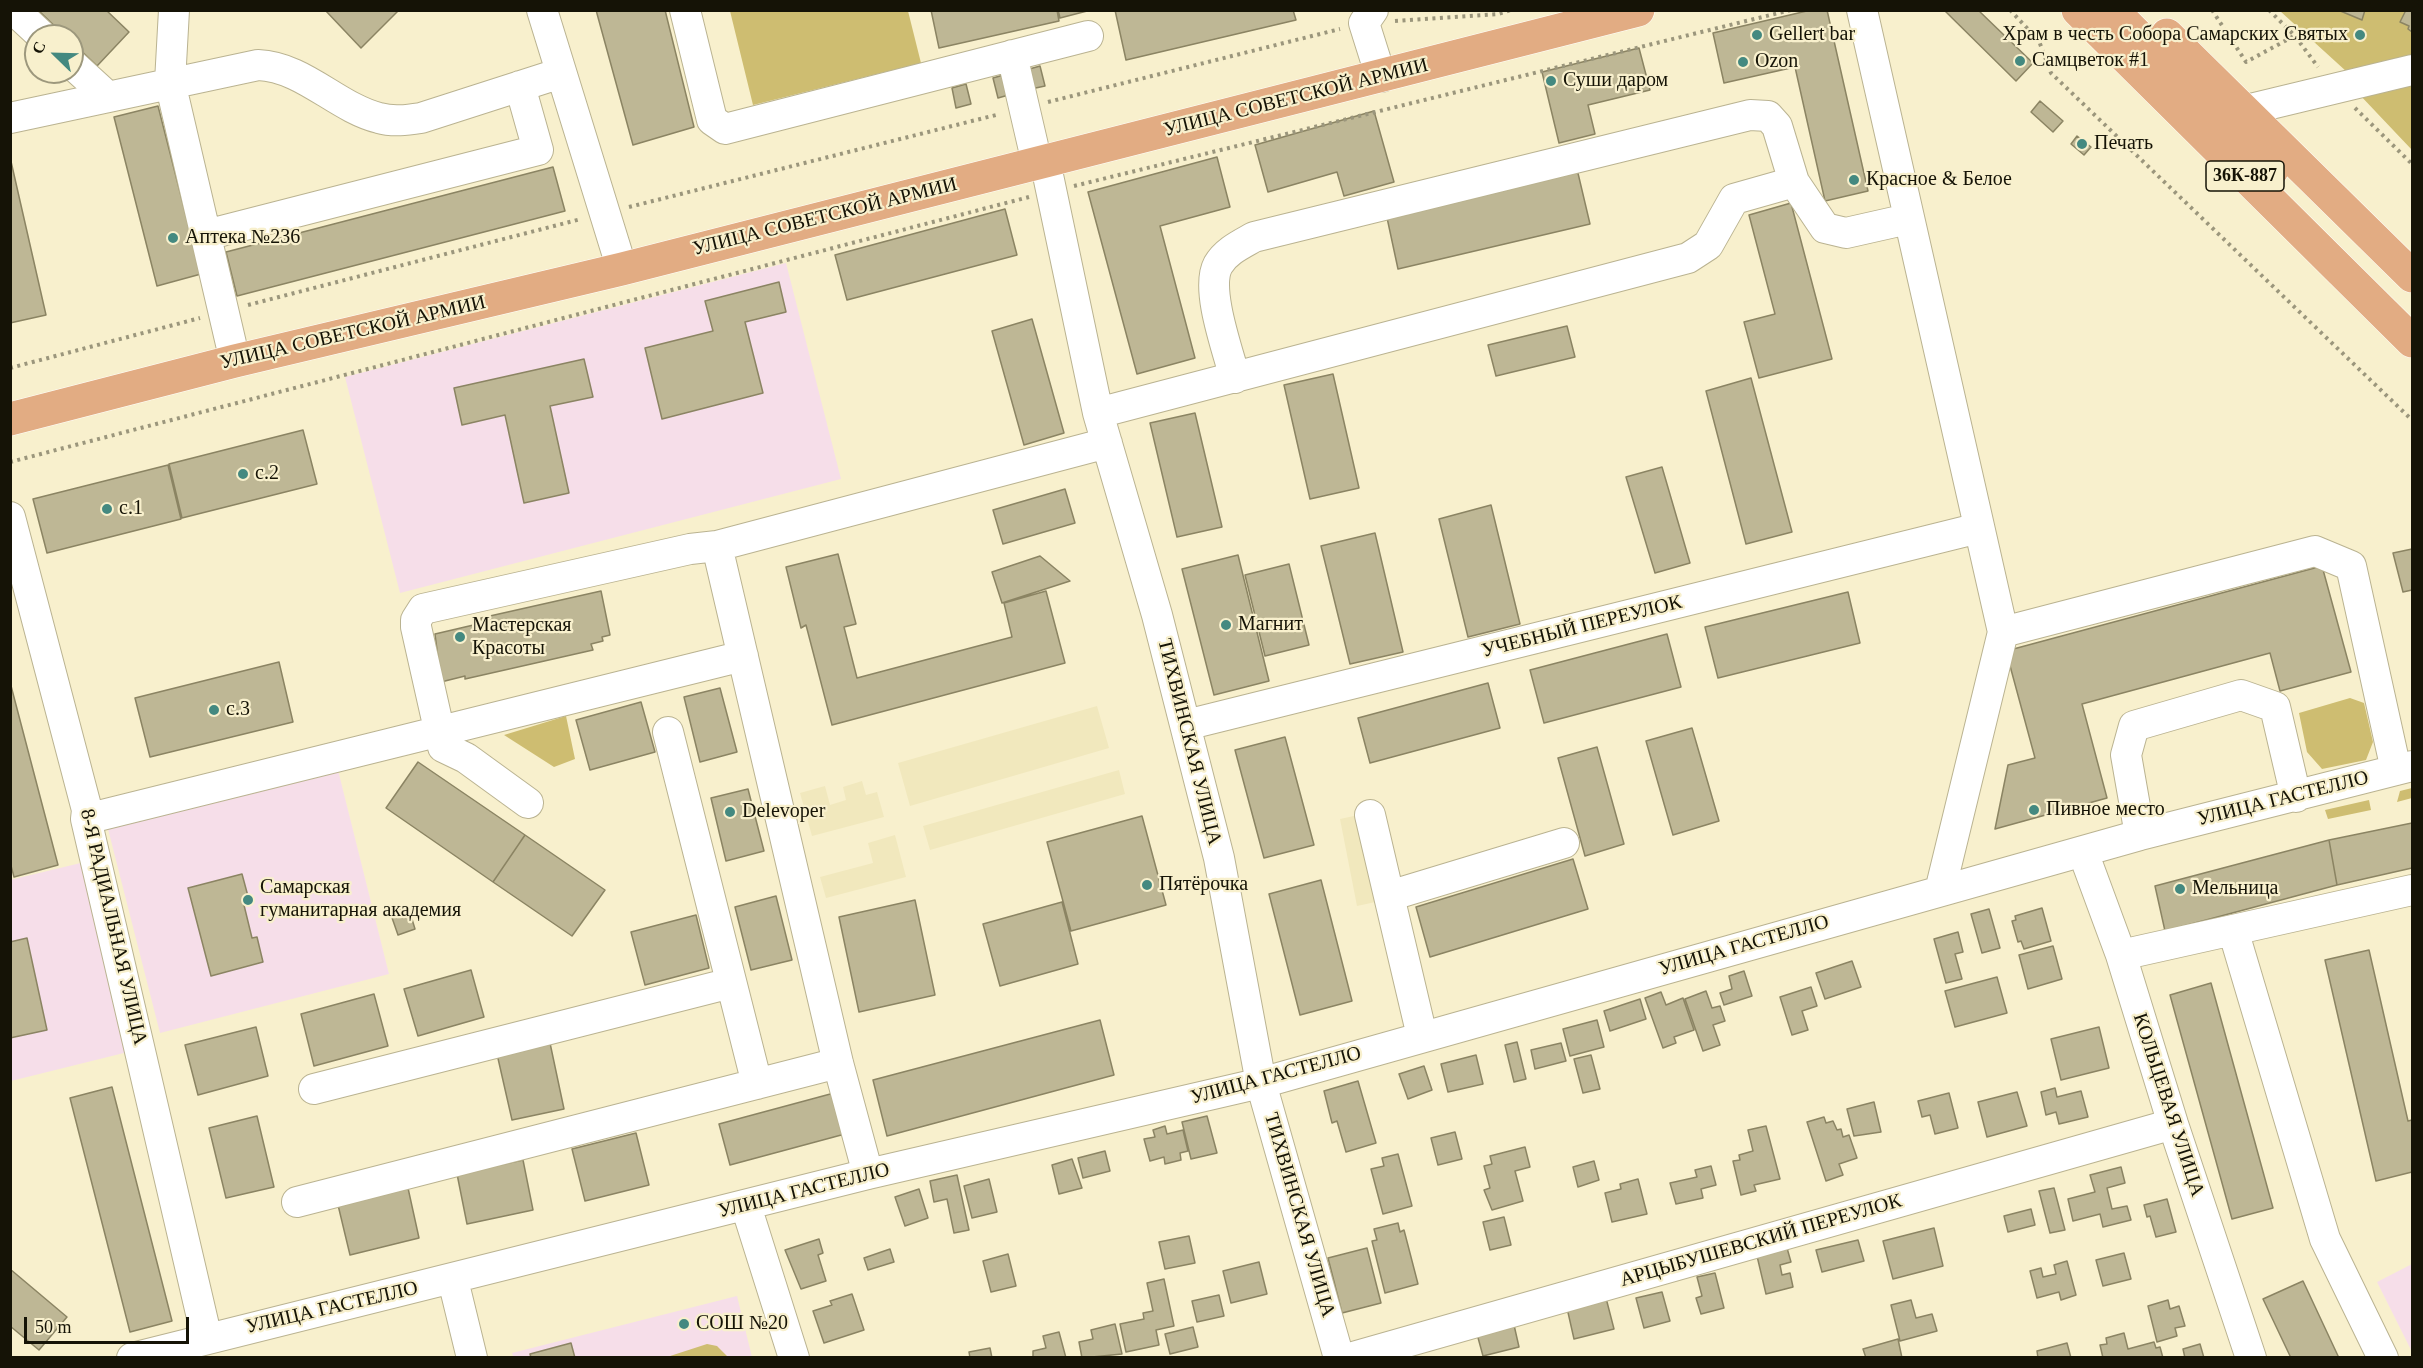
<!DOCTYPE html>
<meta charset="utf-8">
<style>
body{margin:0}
#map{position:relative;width:2423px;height:1368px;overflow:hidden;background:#f8f0cd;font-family:Georgia,serif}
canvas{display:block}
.frame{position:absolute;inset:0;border:12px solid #151306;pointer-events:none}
.north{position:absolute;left:24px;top:24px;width:60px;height:60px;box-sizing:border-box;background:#f8f0cd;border:2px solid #9d987d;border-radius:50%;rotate:293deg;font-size:16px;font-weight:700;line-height:24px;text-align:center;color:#151306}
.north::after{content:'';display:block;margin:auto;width:21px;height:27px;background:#448980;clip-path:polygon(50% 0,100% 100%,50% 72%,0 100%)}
.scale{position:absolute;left:24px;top:1317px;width:165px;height:27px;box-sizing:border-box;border:3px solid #151306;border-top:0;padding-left:8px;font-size:18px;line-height:21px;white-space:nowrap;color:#151306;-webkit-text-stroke:4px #f8f0cd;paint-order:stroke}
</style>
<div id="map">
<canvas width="2423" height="1368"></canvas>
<div class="frame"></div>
<div class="north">С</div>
<div class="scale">50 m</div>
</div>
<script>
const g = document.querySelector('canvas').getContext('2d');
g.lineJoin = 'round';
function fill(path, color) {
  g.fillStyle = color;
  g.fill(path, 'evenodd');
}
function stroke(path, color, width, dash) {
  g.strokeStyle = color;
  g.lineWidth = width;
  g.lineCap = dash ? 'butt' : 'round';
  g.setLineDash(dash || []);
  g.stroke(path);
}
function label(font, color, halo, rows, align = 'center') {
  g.font = font + ' Georgia,serif';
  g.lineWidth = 4.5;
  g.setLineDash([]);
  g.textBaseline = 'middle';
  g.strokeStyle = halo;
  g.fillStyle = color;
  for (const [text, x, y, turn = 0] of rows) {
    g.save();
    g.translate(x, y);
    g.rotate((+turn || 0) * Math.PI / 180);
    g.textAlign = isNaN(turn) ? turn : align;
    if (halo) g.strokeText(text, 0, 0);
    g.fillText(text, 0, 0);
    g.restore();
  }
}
fill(new Path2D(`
 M1097 706 1109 748 910 806 898 763Z
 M1119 770 1125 794 930 850 923 826Z
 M862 781 866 795 877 792 884 817 812 836 800 793 825 786 830 805 846 800 843 787Z
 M1363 814 1380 901 1357 906 1340 819Z
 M895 835 906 877 826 898 820 877 873 863 868 843Z`), '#f1e8bd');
fill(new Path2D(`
 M786 263 841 479 400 593 345 377Z
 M337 766 389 974 160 1033 107 825Z
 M89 861 136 1050 11 1081 10 880Z
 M2412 1264V1352L2377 1282Z
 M737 1296 752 1357 514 1358 512 1353Z`), '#f6dee9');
fill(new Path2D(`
 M730 11H908L921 63 753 105Z
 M2280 11H2412V60L2347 72Z
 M2412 78V150L2358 93Z
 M2350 698 2364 703 2373 742 2366 760 2322 769 2307 752 2299 713Z
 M566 716 575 759 554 767 504 735Z
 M2412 788V798L2397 802 2400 791Z
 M2369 800 2371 810 2328 819 2325 810Z
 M707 1344 717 1346 728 1357H667Z`), '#cebd71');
const building = new Path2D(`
 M38 10H106L129 32 97 66 72 42V36H65Z
 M325 10H399L361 48Z
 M596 10H665L694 127 633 145Z
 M931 10H1057L1059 21 939 48Z
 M1058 10H1091L1060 18Z
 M1115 10H1293L1296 20 1126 60Z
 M1811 10H1827L1868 191 1825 201 1795 67 1724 83 1713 33Z
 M1944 10H1978L2033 63 2016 81Z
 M2338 10H2365L2362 20Z
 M2406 10H2412V32L2408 29 2409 26 2400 22Z
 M1639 48 1650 90 1588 105 1595 134 1559 143 1542 72Z
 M1040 66 1045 86 1031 89 1026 70Z
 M1007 74 1012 94 998 98 993 78Z
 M966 84 971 104 956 108 952 88Z
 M2040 101 2063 121 2053 132 2031 112Z
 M158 106 201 274 157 286 114 117Z
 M1374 111 1394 182 1344 196 1337 172 1268 192 1255 145Z
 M2077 136 2091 147 2084 155 2071 144Z
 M10 157 46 315 10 323Z
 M1217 157 1230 207 1160 226 1195 358 1137 374 1088 192Z
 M553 167 565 211 237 296 226 252Z
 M1577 169 1590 224 1398 269 1386 213Z
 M1791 203 1832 359 1759 378 1744 322 1775 314 1749 215Z
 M1005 209 1017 255 847 300 835 255Z
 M779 282 786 312 745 322 763 393 662 419 645 348 713 331 705 301Z
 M1032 319 1064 433 1024 445 992 331Z
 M1567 326 1575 357 1496 376 1488 345Z
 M584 359 593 397 550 406 569 493 524 503 505 415 462 425 454 388Z
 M1333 374 1359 488 1310 499 1284 385Z
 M1751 378 1792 532 1746 544 1706 391Z
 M1195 413 1222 527 1177 537 1150 423Z
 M303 430 317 484 182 518 169 464Z
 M168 465 181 519 47 553 33 499Z
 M1662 467 1690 563 1655 573 1626 477Z
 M1065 489 1075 523 1003 544 993 510Z
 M1491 505 1520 624 1468 637 1439 519Z
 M1375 533 1403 652 1350 664 1321 546Z
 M2412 549V590L2403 592 2393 553Z
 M838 554 856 624 844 627 857 678 1012 637 1004 603 1046 591 1065 663 832 725 806 625 801 628 786 567Z
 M1238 555 1269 681 1214 695 1182 569Z
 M1040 556 1070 581 1002 603 992 572Z
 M1289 564 1309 645 1265 656 1245 575Z
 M2322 566 2351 672 2280 691 2270 653 2082 704 2107 798 1995 829 2008 765 2035 758 2006 651Z
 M601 591 610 635 602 637 603 641 591 644 593 650 465 679V676L441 682 435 634 482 623 481 618Z
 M1848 592 1860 643 1718 678 1705 627Z
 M1667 634 1681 687 1544 723 1530 670Z
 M279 662 293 722 150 757 135 698Z
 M10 682 58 865 14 877 10 862Z
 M1488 683 1500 728 1370 763 1358 718Z
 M720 688 737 752 700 762 684 697Z
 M641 702 655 752 590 770 576 720Z
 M1692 728 1719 821 1673 835 1646 741Z
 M1285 737 1314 845 1264 858 1235 750Z
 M1597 747 1624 844 1585 856 1558 758Z
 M418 762 525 835 493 882 386 808Z
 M748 789 764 851 726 861 711 798Z
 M1142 816 1166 905 1071 931 1047 842Z
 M2412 823V868L2337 885 2329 840Z
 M525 835 605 890 572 936 493 882Z
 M2329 840 2337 885 2165 931 2155 886Z
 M1573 859 1588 909 1430 957 1416 907Z
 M242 874 249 900 243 901 252 938 257 937 263 962 211 976 188 888Z
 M1321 880 1352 1001 1300 1015 1269 894Z
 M776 896 792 960 751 970 735 907Z
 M915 900 935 995 859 1012 839 917Z
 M1062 902 1078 964 1000 986 983 924Z
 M408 906 415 929 398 935 390 912Z
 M2042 908 2051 941 2024 949 2021 941 2018 942 2012 921 2016 920 2015 916Z
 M1989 909 2000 948 1982 953 1971 914Z
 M696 915 709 968 645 985 631 932Z
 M1958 932 1963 952 1955 954 1962 979 1946 983 1934 939Z
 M27 938 47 1030 10 1038V942Z
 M2053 946 2062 979 2028 989 2019 955Z
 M2369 950 2408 1121 2412 1120V1172L2376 1181 2325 960Z
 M1852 961 1861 987 1825 999 1816 973Z
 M471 970 484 1017 418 1036 404 989Z
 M1744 971 1752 996 1724 1005 1720 993 1732 989 1729 976Z
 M1997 977 2007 1013 1955 1027 1945 991Z
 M2211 983 2273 1208 2232 1219 2170 995Z
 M1811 987 1817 1006 1802 1011 1808 1030 1792 1035 1780 997Z
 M1706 991 1712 1008 1720 1006 1725 1021 1713 1025 1720 1045 1703 1051 1685 999Z
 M1661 992 1666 1005 1683 998 1694 1030 1674 1037 1676 1043 1663 1048 1645 998Z
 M374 994 388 1046 314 1066 301 1014Z
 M1640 999 1646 1019 1610 1031 1604 1011Z
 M1100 1020 1114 1075 887 1136 873 1080Z
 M1597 1020 1604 1047 1570 1056 1563 1029Z
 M256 1027 268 1076 198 1095 185 1045Z
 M2099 1027 2109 1068 2061 1080 2051 1039Z
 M1517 1042 1526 1079 1514 1082 1505 1045Z
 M550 1043 564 1109 512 1120 497 1054Z
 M1561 1043 1566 1061 1535 1069 1531 1050Z
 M1476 1055 1483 1084 1448 1092 1441 1064Z
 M1591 1055 1600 1089 1583 1093 1574 1059Z
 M1424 1066 1432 1090 1408 1099 1399 1074Z
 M1358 1081 1376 1143 1346 1152 1337 1121 1332 1123 1324 1091Z
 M112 1087 172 1321 130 1332 70 1098Z
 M2055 1088 2057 1097 2081 1091 2088 1117 2059 1124 2056 1112 2046 1115 2041 1092Z
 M2017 1092 2027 1126 1987 1137 1978 1102Z
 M834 1093 845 1134 730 1165 719 1124Z
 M1949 1093 1958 1128 1935 1134 1930 1115 1922 1117 1918 1101Z
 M1874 1102 1881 1132 1854 1136 1847 1109Z
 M257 1116 274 1187 226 1198 209 1128Z
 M1207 1116 1217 1153 1191 1159 1182 1122Z
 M1824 1117 1826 1123 1833 1121 1837 1130 1841 1129 1843 1137 1849 1135 1857 1158 1839 1164 1843 1175 1826 1181 1807 1122Z
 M1165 1126 1167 1134 1183 1130 1188 1151 1180 1153 1181 1160 1165 1164 1164 1157 1150 1161 1144 1139 1155 1137 1153 1130Z
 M1766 1126 1780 1179 1754 1185 1756 1191 1741 1195 1733 1161 1740 1160 1739 1155 1753 1151 1748 1130Z
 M1455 1132 1462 1159 1438 1165 1431 1138Z
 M636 1133 649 1185 585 1201 572 1149Z
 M1525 1147 1530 1167 1515 1171 1523 1201 1492 1210 1484 1190 1490 1188 1484 1166 1492 1164 1490 1156Z
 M1105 1151 1110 1171 1083 1178 1078 1158Z
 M1398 1154 1412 1206 1383 1214 1371 1169 1384 1166 1382 1158Z
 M1072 1159 1082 1188 1059 1194 1052 1165Z
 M523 1160 533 1210 467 1224 457 1174Z
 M1594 1161 1599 1180 1578 1187 1573 1167Z
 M1711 1166 1716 1185 1701 1189 1703 1198 1676 1204 1670 1183 1697 1177 1695 1170Z
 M2121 1167 2125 1183 2107 1188 2112 1209 2127 1206 2131 1220 2103 1227 2100 1214 2073 1221 2068 1199 2095 1192 2090 1175Z
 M957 1175 969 1230 954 1233 947 1199 934 1202 930 1181Z
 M989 1179 997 1212 972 1218 964 1186Z
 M1638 1179 1647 1214 1612 1222 1605 1193 1621 1189 1620 1184Z
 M408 1188 419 1238 350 1255 338 1205Z
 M2054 1188 2065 1230 2050 1233 2039 1191Z
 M919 1189 928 1218 905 1226 895 1197Z
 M2167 1199 2176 1232 2156 1237 2150 1216 2147 1217 2144 1205Z
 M2031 1209 2035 1225 2008 1232 2004 1216Z
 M1504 1217 1511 1245 1490 1250 1483 1222Z
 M1398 1223 1400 1232 1404 1230 1418 1284 1385 1293 1372 1241 1377 1240 1374 1229Z
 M1934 1228 1943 1266 1893 1279 1883 1241Z
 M1189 1236 1195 1263 1165 1269 1159 1242Z
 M819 1239 823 1253 818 1255 826 1281 801 1289 785 1250Z
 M1858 1240 1864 1261 1822 1272 1816 1250Z
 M1367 1248 1381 1303 1342 1313 1328 1258Z
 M1787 1248 1791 1262 1780 1265 1782 1275 1790 1273 1793 1287 1766 1294 1757 1256Z
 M890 1249 894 1262 868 1270 864 1258Z
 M2124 1253 2131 1279 2103 1286 2096 1260Z
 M1008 1254 1016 1286 991 1292 983 1261Z
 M2067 1261 2076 1295 2061 1300 2059 1292 2037 1298 2030 1271 2041 1268 2043 1277 2056 1274 2054 1265Z
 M1259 1262 1267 1294 1231 1303 1223 1271Z
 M10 1269 67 1317 39 1350 10 1326Z
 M1715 1273 1724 1308 1701 1314 1696 1298 1702 1296 1697 1277Z
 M1164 1279 1174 1326 1156 1330 1159 1345 1126 1352 1120 1324 1144 1319 1143 1313 1153 1311 1147 1283Z
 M2303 1281 2339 1358H2291L2263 1299Z
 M1662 1292 1670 1321 1644 1328 1636 1298Z
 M852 1294 864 1330 824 1343 813 1311 832 1305 830 1301Z
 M1219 1295 1224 1316 1197 1322 1192 1301Z
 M1606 1298 1614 1329 1574 1339 1567 1308Z
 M1911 1300 1916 1318 1932 1314 1937 1331 1900 1341 1891 1305Z
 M2168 1300 2170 1309 2179 1306 2185 1326 2175 1328 2177 1336 2157 1342 2148 1306Z
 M1115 1324 1122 1354 1082 1358 1079 1342 1093 1339 1091 1330Z
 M1514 1325 1519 1347 1483 1356 1477 1334Z
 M1193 1327 1198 1347 1170 1354 1165 1334Z
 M1059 1332 1066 1358H1033V1351L1046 1348 1043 1336Z
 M2124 1333 2128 1349 2154 1342 2156 1348 2160 1347 2163 1358H2103L2100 1345 2107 1344 2106 1338Z
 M1898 1339 1902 1358H1866L1863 1349Z
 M571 1343 575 1358H531L530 1354Z
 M2067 1343 2071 1358H2038L2037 1351Z
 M2200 1344 2204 1358H2185L2183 1349Z
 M990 1348 992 1358H970L969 1352Z`);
fill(building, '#beb795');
stroke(building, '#8b8463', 1.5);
const minor = new Path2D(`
 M14 10 42 36
 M174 10 170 82 235 361
 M542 10 622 269
 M685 10 712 120 725 129 1088 36
 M1373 10 1364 23 1381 77
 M1862 10 2003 632 1940 891
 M1012 55 1037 163
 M72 64 106 95
 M2246 110 2412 70
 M10 118 258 65C304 67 336 107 379 118 393 122 407 120 421 118L561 73
 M1045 161 1098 413 1157 615 1219 858 1261 1083 1339 1358
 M206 235 538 150 520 86
 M1235 378C1228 351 1205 289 1218 265 1226 251 1242 244 1254 237L1750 115 1768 116 1777 126 1794 182
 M1098 413 1688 258 1708 245 1734 199 1794 182 1825 228 1846 233 1908 219
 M10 517 87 810 86 819 207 1339
 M717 546 838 1063 868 1174
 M2003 632 2315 551 2351 566 2396 770
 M1186 725 1979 528
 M668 732 757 1084
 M528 803 466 758 443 747 416 627V620L423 609 690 549 717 546 1107 443
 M1370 815 1389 896
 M86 819 743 656
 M2140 835 2126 755 2134 726 2241 695 2275 707 2296 797
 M2083 852 2121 955 2173 1124 2251 1358
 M2233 930 2325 1239 2383 1358
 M2121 955 2412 890
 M1422 1036 1389 896 1564 843
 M314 1089 731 983
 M297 1202 838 1063
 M746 1206 794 1358
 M453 1280 472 1358
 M132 1358 868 1174 1261 1083 2140 835 2412 766
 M1350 1358 2173 1124`);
const major = new Path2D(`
 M2078 10 2412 341
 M2112 10 2272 170
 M2167 35 2412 276
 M10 419 235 361 622 269 1638 10`);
stroke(minor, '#bab391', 32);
stroke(major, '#fff', 34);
stroke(new Path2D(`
 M2010 10 2039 41 2051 73 2412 420
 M2212 10 2246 62 2294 36
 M2269 10 2295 36 2318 67
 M1395 21 1498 14 1511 10
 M1048 102 1340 29
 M2355 108 2412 164
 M1074 186 1791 10
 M629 207 1000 114
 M248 305 581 219
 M10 368 200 318
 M10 462 1029 197`), '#9b967c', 4, [3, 4.5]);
stroke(minor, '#fff', 30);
stroke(major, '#e2ac83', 33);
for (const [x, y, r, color] of [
 [1757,35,6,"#448980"],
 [2360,35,6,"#448980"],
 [2020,61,6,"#448980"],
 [1743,62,6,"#448980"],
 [1551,81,6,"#448980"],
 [2082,144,6,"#448980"],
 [1854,180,6,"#448980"],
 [173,238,6,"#448980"],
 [243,474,6,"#448980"],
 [107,509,6,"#448980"],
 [1226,625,6,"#448980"],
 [460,637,6,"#448980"],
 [214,710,6,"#448980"],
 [2034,810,6,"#448980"],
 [730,812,6,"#448980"],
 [1147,885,6,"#448980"],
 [2180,889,6,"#448980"],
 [248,900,6,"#448980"],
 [684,1324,6,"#448980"]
]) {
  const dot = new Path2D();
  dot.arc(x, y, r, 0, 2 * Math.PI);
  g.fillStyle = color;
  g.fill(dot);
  stroke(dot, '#f8f0cd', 2);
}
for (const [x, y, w] of [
 [2245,176,78]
]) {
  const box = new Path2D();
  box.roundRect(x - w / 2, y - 15, w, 30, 4.5);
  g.fillStyle = '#f8f0cd';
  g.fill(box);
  stroke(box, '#151306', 1.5);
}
label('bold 18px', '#151306', null, [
 ["36К-887",2245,176]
]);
label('20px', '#151306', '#f8f0cd', [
 ["Gellert bar",1769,35],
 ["Храм в честь Собора Самарских Святых",2348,35,"right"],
 ["Самцветок #1",2032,61],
 ["Ozon",1755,62],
 ["Суши даром",1563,81],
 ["Печать",2094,144],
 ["Красное & Белое",1866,180],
 ["Аптека №236",185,238],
 ["с.2",255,474],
 ["с.1",119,509],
 ["Магнит",1238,625],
 ["Мастерская",472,626],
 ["Красоты",472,649],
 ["с.3",226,710],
 ["Пивное место",2046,810],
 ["Delevoper",742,812],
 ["Пятёрочка",1159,885],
 ["Самарская",260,888],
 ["гуманитарная академия",260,911],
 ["Мельница",2192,889],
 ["СОШ №20",696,1324]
], 'left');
label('20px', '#151306', '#f8f0cd', [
 ["УЛИЦА СОВЕТСКОЙ АРМИИ",1296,98,-14],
 ["УЛИЦА СОВЕТСКОЙ АРМИИ",825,217,-14],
 ["УЛИЦА СОВЕТСКОЙ АРМИИ",353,333,-13],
 ["УЧЕБНЫЙ ПЕРЕУЛОК",1582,627,-14],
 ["ТИХВИНСКАЯ УЛИЦА",1189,742,76],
 ["УЛИЦА ГАСТЕЛЛО",2283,799,-14],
 ["8-Я РАДИАЛЬНАЯ УЛИЦА",113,927,77],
 ["УЛИЦА ГАСТЕЛЛО",1744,946,-16],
 ["УЛИЦА ГАСТЕЛЛО",1276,1076,-15],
 ["КОЛЬЦЕВАЯ УЛИЦА",2168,1105,72],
 ["УЛИЦА ГАСТЕЛЛО",804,1191,-14],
 ["ТИХВИНСКАЯ УЛИЦА",1299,1215,74],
 ["АРЦЫБУШЕВСКИЙ ПЕРЕУЛОК",1761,1241,-16],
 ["УЛИЦА ГАСТЕЛЛО",332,1308,-13]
]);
</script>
